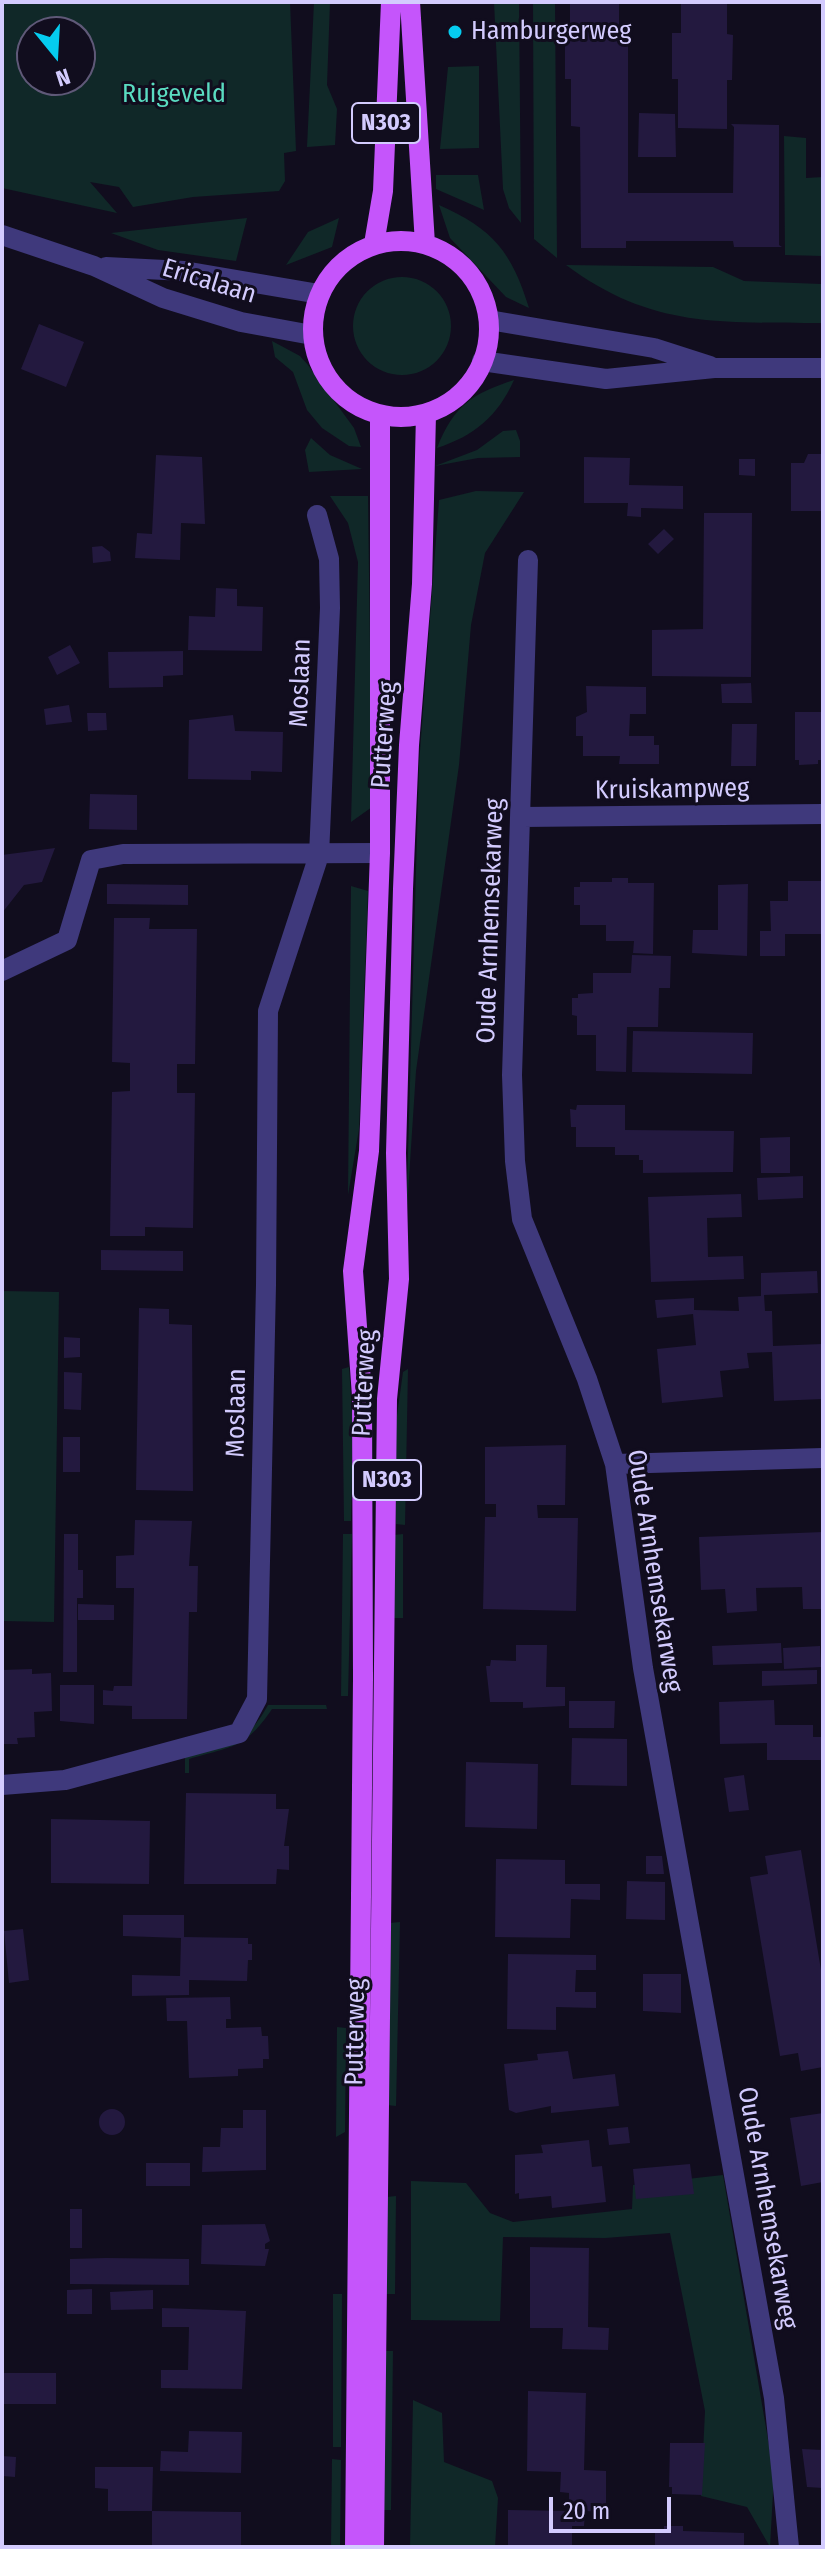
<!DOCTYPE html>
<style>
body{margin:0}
#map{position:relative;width:825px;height:2549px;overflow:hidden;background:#110d1e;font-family:"Fira Sans Condensed",sans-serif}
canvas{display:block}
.frame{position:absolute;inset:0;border:4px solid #d3cbfe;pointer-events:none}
.north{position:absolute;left:16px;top:16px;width:80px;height:80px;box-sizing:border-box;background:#110d1e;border:2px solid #5f5978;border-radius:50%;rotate:162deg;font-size:22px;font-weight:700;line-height:32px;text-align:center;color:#d3cbfe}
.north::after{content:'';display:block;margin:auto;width:28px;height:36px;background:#05ccef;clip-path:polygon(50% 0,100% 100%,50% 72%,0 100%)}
.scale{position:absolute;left:549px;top:2497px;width:122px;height:36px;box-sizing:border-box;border:4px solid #d3cbfe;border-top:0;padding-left:10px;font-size:24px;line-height:28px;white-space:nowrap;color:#d3cbfe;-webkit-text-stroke:6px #110d1e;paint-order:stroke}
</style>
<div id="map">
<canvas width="825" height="2549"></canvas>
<div class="frame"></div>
<div class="north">N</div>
<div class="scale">20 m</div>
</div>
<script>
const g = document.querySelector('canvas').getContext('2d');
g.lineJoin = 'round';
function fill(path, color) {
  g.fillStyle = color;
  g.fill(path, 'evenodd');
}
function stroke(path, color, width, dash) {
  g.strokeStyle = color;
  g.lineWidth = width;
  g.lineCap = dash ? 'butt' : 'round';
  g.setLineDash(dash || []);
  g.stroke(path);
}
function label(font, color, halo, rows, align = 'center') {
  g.font = font + ' "Fira Sans Condensed",sans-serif';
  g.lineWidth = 6;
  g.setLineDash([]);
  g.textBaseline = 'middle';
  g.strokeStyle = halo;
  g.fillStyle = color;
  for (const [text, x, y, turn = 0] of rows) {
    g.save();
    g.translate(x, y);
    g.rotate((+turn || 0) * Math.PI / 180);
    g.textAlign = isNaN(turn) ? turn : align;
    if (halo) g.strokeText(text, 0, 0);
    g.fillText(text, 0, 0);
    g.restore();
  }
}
fill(new Path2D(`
 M2 2H290L296 151 284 153 285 181 279 191 193 197 133 207 119 187 90 182 117 213 2 188ZM32 32H80V80H32Z
 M314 2H330L327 85 337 109 335 145 307 147Z
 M494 2H519L521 223 509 208 503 189Z
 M533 2H555L557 258 534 239Z
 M479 66V148L440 149 448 67Z
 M784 136 806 138V178L823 177V256L785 255Z
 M436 175H478L484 210 436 189Z
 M439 205C493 229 512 252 529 308L506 297 450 238Z
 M247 218 236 261 158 250 111 233Z
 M339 218 332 247 286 265 308 232Z
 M566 265 713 267 744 281 821 284 823 323C721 322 652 329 566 265Z
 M353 326a49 49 0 1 1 98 0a49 49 0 1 1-98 0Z
 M272 341 300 356 308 365 354 428 361 447 349 446 322 428 307 410 293 372 275 357Z
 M514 380C498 416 474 436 437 448 454 405 472 394 514 380Z
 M516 430 520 441V457L478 458 435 466 477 450 503 431Z
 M311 438 330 455 362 469 309 472 305 450Z
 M476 491 524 492 485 553 471 625 459 765 416 1071 406 1224 419 764 439 500Z
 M330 496H368L372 807 351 822 358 562 348 523Z
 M351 886 368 891 359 1129 348 1195Z
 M2 1291 59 1292 54 1622 2 1621Z
 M349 1367 353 1426 351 1521H344L342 1369Z
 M408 1369 405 1525 396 1524V1423L403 1372Z
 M343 1534H352L348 1696H341Z
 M403 1534V1618H394V1535Z
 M268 1705H326L327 1709H272C245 1749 233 1746 189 1759V1773H185V1756C227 1744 245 1747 268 1705Z
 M400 1922 396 2106 387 2105 390 1923Z
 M337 2027 346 2028 345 2132 336 2137Z
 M723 2175 774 2475 770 2547 747 2507 701 2496 705 2411 670 2233 605 2238 503 2237 500 2321 411 2320V2181L466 2183 490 2213 513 2222 632 2209 633 2185Z
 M396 2196 395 2294H386L387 2197Z
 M333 2294H342L341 2447H333Z
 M384 2351H393L391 2510H383Z
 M413 2400 442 2413 444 2462 492 2481 498 2498 495 2547H410Z
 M332 2459 341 2460 340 2547H331Z`), '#102828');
fill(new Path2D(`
 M570 2H619V33H628V193H733L734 127 731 124 779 125V245L782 247H734L733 241H626V248H581L580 127 571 126V79H565V28L570 33Z
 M681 2H727V34L733 35 732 80H727V129L678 128V79H672V33H681Z
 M639 113 675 114 676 157H638Z
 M39 324 84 342 66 387 21 369Z
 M808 454H823V511H791V463H804Z
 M156 455 202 457 205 524 181 523 180 560 135 558 137 533 152 534Z
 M584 457 630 458 629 485 683 486V509L641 508V517L627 516 628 503H584Z
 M739 459H755V476L739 475Z
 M704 513H752L751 677 652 676V630L703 629Z
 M664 529 674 539 658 554 648 544Z
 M102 546 110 552 111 561 93 563 92 547Z
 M216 588 237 589V606L263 607 262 651 188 650 189 616 215 617Z
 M70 645 80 663 57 675 48 657Z
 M183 651V675L163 676V687L109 688 108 652Z
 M751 683 752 703H722L721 684Z
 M586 686 646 687V714H630L629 736H654V745H659V764H619L620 756H583V736H576V717L587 712Z
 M69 705 72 722 46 725 44 709Z
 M795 712H823V760H818V764L799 765V760H795Z
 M87 713H106L107 730 88 731Z
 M233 715 235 731 283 732 282 772 251 771V780L188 779 189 720Z
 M732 724H757L756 766H731Z
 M90 794 137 795V830L89 829Z
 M55 848 42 882 24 885 2 913V855Z
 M612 878H628V883H654L653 954 633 953 634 941H606V925H580V905H574V887H580V882H612Z
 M788 881H823V934H785V956H760V931H771L770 901H788Z
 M107 884 188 885V905L107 904Z
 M748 884 747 956 692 953 693 930H718V885Z
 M114 918H150L149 929H197L195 1064H177V1093H195L193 1228 145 1227V1236H110L112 1092 130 1091V1063L112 1062Z
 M632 955 671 956 670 988H659L658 1027H627L626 1072 596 1071V1035H577V1016L572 1015V998H578V994L593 993V973H631Z
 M633 1031 753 1033 752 1074 632 1072Z
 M577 1105H625V1130L734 1131 733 1172 643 1173V1160H639V1155H615V1147H576V1127H571L570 1109 576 1110Z
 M790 1137V1173H761L760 1138Z
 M803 1176V1198L758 1200 757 1178Z
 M741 1194 742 1217 707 1218 708 1257 743 1256 744 1279 651 1282 648 1197Z
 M101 1250 183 1251V1271L101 1270Z
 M817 1271 818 1293 764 1295 765 1311H772L773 1346 822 1344 823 1399 774 1401 772 1352 747 1353 749 1368 720 1371 723 1397 662 1403 657 1349 696 1345 693 1314 657 1318 655 1300 694 1298V1310L739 1311 738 1297 761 1296V1273Z
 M139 1308 169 1309V1324L192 1325 193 1491 136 1490Z
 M64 1337 80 1338V1357L64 1358Z
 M64 1372 82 1373 81 1410 64 1409Z
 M63 1437H80V1472H63Z
 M566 1445 565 1505H537L538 1518H578L576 1611 483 1609 485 1517H496V1504H485V1447Z
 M135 1520 192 1521 189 1566H198L197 1612H189L187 1719H132V1706L103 1705V1690L113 1691 114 1686H132L134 1588H116V1556L134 1555Z
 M823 1532V1609H803L802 1587 756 1588 757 1611 727 1613 725 1589 701 1590 699 1537Z
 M64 1534H78V1570H83V1598H77V1672H63Z
 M78 1604 114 1605V1620H78Z
 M781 1643 782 1663 713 1665 712 1646Z
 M516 1645H547L546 1687H565V1706L523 1708V1702H490L486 1666H490L491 1660 516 1661Z
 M820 1646 821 1667 784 1669 783 1648Z
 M32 1669V1674L51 1673 52 1711 34 1712 35 1737 17 1738 18 1744H2V1670Z
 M817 1670V1684L762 1686V1671Z
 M60 1685H94V1724L60 1721Z
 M774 1700 775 1725H813V1737H823V1760H767V1743L720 1744 719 1702Z
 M569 1701H615L614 1728H569Z
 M572 1738 627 1739V1786L571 1785Z
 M466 1762 538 1764 537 1829 465 1827Z
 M744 1775 749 1810 729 1812 724 1778Z
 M186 1793 276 1794V1809H289L284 1846H289V1870L277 1869 276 1884H184Z
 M51 1819 150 1821 149 1884 51 1883Z
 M801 1850 823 1982V2067L801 2071 798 2053 780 2056 750 1877 768 1874 765 1856Z
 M646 1856H662L664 1874H646Z
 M496 1859 565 1860V1884H600V1900L571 1899 570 1938 495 1937Z
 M627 1881 665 1882V1920L626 1919Z
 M123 1915H184V1937L248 1938V1944H252V1960H248L247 1981 189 1980V1995L132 1996V1975L180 1976 181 1938 123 1936Z
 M23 1929 29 1980 9 1983 4 1931Z
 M508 1954 596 1955V1970H576L575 1992H596V2008L556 2007V2030L507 2029Z
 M643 1974H681V2013L643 2011Z
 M230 1997 231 2019H226V2028L261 2027 262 2036H268L269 2059H263V2068L238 2069V2076L189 2078 187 2021H167L166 1998Z
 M568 2051 573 2079 615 2074 619 2106 551 2113V2106L516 2113 509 2110 504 2064 538 2060 537 2054Z
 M99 2122a13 13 0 1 1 26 0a13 13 0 1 1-26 0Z
 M243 2110H266V2170L202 2172 203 2147H220L221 2128H243Z
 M823 2113V2182L801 2186 790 2118Z
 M628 2127 630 2143 609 2145 607 2129Z
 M589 2140 592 2167 602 2166 606 2202 552 2208 551 2196 519 2199V2193L515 2194V2155L543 2153 541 2145Z
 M146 2163H190V2186H146Z
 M690 2164 694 2194 636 2199 633 2169Z
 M70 2209H82V2248H70Z
 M265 2224 270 2241 265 2244V2249H269L265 2266 201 2264 202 2225Z
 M530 2247 589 2248 588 2327 609 2328 608 2350 562 2349 563 2328H530Z
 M106 2258 189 2259V2285L70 2284V2259Z
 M92 2289V2314H67V2290Z
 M153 2290V2309L111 2310 110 2292Z
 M162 2308 246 2311 242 2389 161 2388V2370H188L189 2327H162Z
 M2 2373H56V2404H2Z
 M528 2391 586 2393 584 2470 606 2471V2512L585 2511 584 2526H572V2547L508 2546V2510L569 2511V2493L560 2492 561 2472 527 2471Z
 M189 2431 242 2432 241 2473 160 2471 161 2451 188 2452Z
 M670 2443H705L702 2495 672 2494V2487H669Z
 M802 2449 823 2450V2488L807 2487Z
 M2 2456 16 2457 15 2477 2 2476Z
 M95 2467H153L152 2511H108V2489L95 2488Z
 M152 2511 241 2512V2547H152Z
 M664 2526H683V2531L744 2533V2547H655V2531H664Z`), '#23193f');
stroke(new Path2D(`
 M2 235 94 266 163 298 241 322 312 335
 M106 267 184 271 319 294
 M489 320 654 348 710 366
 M482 361 606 379 714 368H823
 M528 560 512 1075 515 1161 522 1219 587 1379 615 1464 643 1668 774 2398 789 2547
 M522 817 823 814
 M2 971 67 940 91 860 123 854 380 853
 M615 1464 823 1458
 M2 1785 65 1780 239 1733 257 1699 266 1285 268 1011 319 855 330 608 329 559 317 515`), '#3f397c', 20);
stroke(new Path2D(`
 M410 2 425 244
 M313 329a88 88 0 1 1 176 0a88 88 0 1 1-176 0Z
 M374 244 383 191 391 2
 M355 2547 363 1678 362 1396 353 1271 369 1151 380 853V416
 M374 2547 387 1399 399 1279 396 1153 403 889 409 745 422 584 426 414`), '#c555fb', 20);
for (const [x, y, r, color] of [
 [455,32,8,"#05ccef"]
]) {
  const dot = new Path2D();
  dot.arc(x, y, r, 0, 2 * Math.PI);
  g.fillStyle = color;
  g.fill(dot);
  stroke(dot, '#110d1e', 3);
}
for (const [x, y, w] of [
 [386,123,68],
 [387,1480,68]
]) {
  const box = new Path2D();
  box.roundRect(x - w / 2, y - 20, w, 40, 6);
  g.fillStyle = '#110d1e';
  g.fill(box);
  stroke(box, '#d3cbfe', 2);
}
label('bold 24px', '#d3cbfe', null, [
 ["N303",386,123],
 ["N303",387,1480]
]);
label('26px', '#d3cbfe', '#110d1e', [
 ["Hamburgerweg",471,32]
], 'left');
label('26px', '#5adbc1', '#110d1e', [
 ["Ruigeveld",174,95]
]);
label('26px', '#d3cbfe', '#110d1e', [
 ["Ericalaan",209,282,17],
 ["Moslaan",301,683,-88],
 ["Putterweg",385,735,-86],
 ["Kruiskampweg",672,790,-1],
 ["Oude Arnhemsekarweg",491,921,-88],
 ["Putterweg",365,1383,-87],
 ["Moslaan",237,1413,-89],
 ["Oude Arnhemsekarweg",654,1571,81],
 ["Putterweg",356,2032,-89],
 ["Oude Arnhemsekarweg",767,2208,80]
]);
</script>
